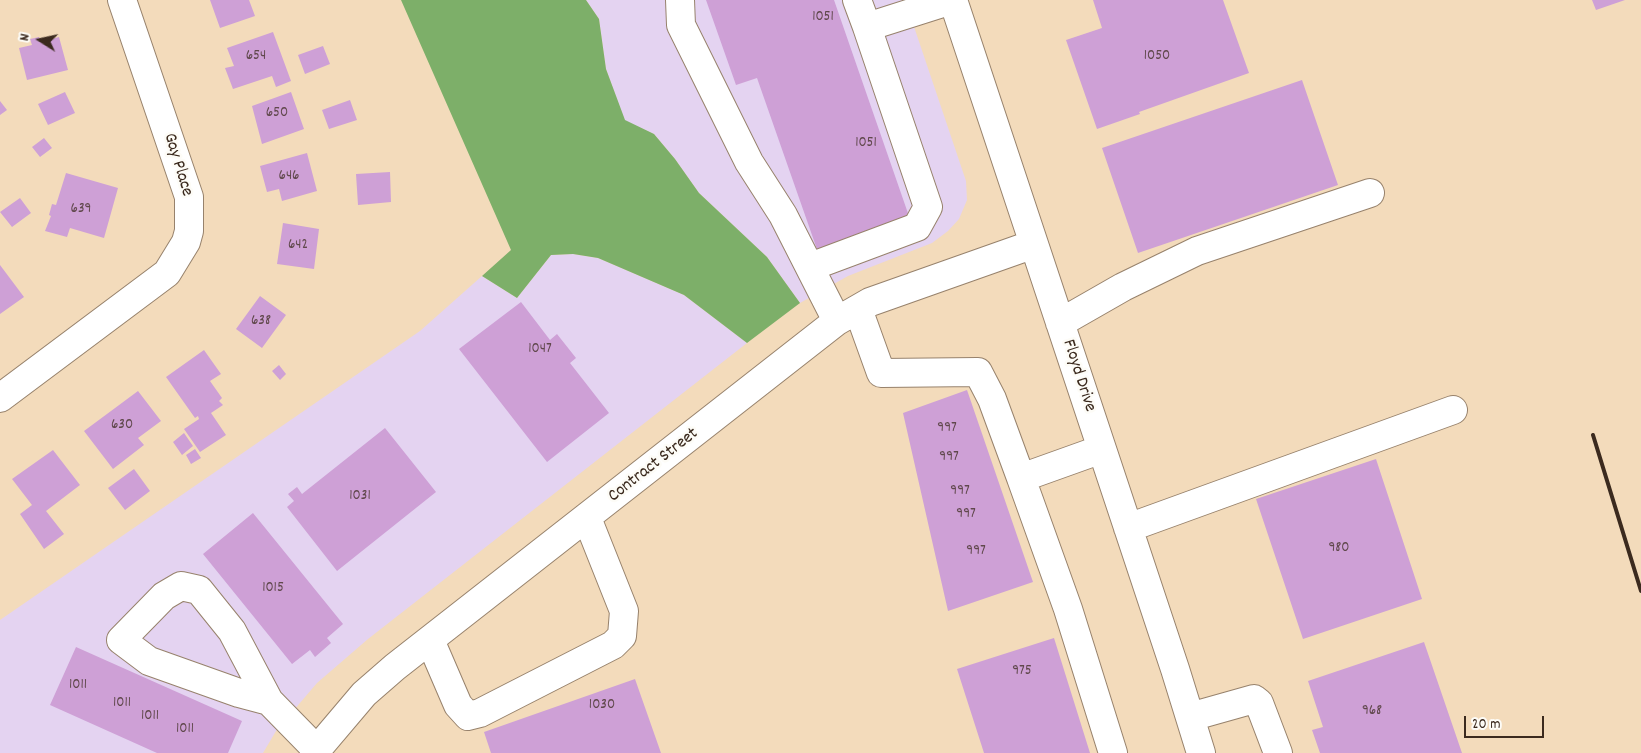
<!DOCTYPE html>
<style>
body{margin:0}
#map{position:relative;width:1641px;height:753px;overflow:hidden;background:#f3dbbb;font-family:Dekko,sans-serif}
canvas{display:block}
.north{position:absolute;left:15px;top:15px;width:50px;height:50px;-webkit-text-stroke:4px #fdfcf7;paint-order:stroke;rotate:280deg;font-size:14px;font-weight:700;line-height:20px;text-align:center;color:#3b2a1e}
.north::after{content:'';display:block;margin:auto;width:18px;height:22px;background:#3b2a1e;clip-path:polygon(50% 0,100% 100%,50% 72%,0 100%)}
.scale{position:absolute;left:1464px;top:716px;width:80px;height:22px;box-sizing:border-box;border:2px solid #3b2a1e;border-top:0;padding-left:6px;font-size:15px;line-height:18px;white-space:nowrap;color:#3b2a1e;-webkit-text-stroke:4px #fdfcf7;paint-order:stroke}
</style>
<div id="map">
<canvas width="1641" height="753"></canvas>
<div class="north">N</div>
<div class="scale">20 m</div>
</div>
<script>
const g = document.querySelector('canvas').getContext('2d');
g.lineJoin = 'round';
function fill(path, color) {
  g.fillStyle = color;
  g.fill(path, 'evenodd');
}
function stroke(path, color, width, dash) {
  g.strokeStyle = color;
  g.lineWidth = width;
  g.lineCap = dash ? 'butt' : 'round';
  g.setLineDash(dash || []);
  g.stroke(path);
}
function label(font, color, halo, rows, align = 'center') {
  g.font = font + ' Dekko,sans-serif';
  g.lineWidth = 5;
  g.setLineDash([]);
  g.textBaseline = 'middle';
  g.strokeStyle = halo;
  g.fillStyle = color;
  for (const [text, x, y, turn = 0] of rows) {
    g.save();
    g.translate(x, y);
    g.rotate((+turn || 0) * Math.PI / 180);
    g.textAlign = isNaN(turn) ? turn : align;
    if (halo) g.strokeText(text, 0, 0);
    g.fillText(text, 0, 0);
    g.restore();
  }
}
fill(new Path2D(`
 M586 0H905L966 181 967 200 959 219 948 231 932 243 848 276 800 303 767 257 699 193 675 159 654 134 625 121 606 69 599 19Z
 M573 254 598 258 684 295 747 343 368 639 317 683 276 731 263 753H0V620L420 331 482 276 517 298 551 255Z`), '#e4d3f1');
fill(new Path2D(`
 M401 0H586L599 19 606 69 625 120 654 134 675 159 699 193 767 257 800 303 747 343 684 295 598 258 573 254 551 255 517 298 482 276 511 250Z`), '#7daf69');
fill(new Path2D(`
 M210 0H249L255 16 220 28Z
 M706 0H834L911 222 819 255 757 78 736 85Z
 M1093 0H1223L1249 73 1139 112 1140 114 1097 129 1066 40 1102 28Z
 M1592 0H1625L1596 10Z
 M273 32 291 81 276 87 272 76 233 89 225 68 234 66 227 48Z
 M39 37 41 42 59 37 68 70 27 80 19 48 32 45 30 39Z
 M323 46 330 64 305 74 298 55Z
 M1302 80 1338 185 1138 253 1102 148Z
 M65 92 75 113 48 125 38 104Z
 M291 92 304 129 262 144 252 106Z
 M350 100 357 120 329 129 322 110Z
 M0 101 7 110 0 115Z
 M44 138 52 148 40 157 32 147Z
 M307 153 317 191 282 201 279 189 267 192 260 166Z
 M390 172 391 202 358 205 356 174Z
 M66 173 118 188 104 238 70 228 67 237 45 231 51 216 49 215 52 204 56 205Z
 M20 198 31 213 12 227 0 212Z
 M283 223 319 229 314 269 277 264Z
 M0 265 24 297 0 314Z
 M260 296 286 315 262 348 236 329Z
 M521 302 550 340 557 334 576 358 570 363 609 413 547 462 459 349Z
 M204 350 221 374 210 381 222 398 219 401 223 405 211 413 226 435 200 452 184 429 199 419 198 416 195 418 166 377Z
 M279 365 286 374 280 380 272 371Z
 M967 390 1033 582 948 611 903 413Z
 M138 391 161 421 138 438 144 445 113 469 84 431Z
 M385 428 436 492 337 571 287 507 294 501 288 494 297 487 302 494Z
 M184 433 193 446 182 455 173 442Z
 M195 449 201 458 191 464 186 455Z
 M53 450 80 485 46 511 64 534 44 549 20 514 32 505 12 479Z
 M1376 459 1422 599 1303 639 1256 499Z
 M134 469 150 491 125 510 108 488Z
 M253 513 343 624 327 638 331 643 315 657 310 650 292 664 203 554Z
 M1054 638 1090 753H984L957 669Z
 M1424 642 1462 753H1320L1312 730 1323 727 1308 681Z
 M76 647 242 721 228 753H157L50 705Z
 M635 679 661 753H491L484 732Z`), '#cea0d6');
const minor = new Path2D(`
 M680 0 681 25 749 162 783 215 837 321
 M857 0 867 27 952 0
 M953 0 1175 669 1201 753
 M810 267 917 227 928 207 867 27
 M858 309 881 373 978 372 992 399 1021 478 1102 449
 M1060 323 1123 287 1197 251 1370 193
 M0 398 167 273 186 242 189 231V197L122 0
 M1021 478 1068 609 1113 753
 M1128 528 1453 410
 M430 640 458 705 468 716 480 713 613 645 622 636 624 611 587 518
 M269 701 232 631 199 590 181 586 164 596 121 640 149 661 239 693 269 701 317 750
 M1190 717 1254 699 1259 703 1278 753
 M314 753 364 694 395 667 837 321 870 302 1034 244`);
stroke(minor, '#97826c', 30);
stroke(minor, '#fff', 28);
stroke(new Path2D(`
 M1593 435 1641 591`), '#3b2a1e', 4);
label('15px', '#60484c', null, [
 ["1051",823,18],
 ["654",256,57],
 ["1050",1157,57],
 ["650",277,114],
 ["1051",866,144],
 ["646",289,177],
 ["639",81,210],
 ["642",298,246],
 ["638",261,322],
 ["1047",540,350],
 ["630",122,426],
 ["997",947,429],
 ["997",949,458],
 ["997",960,492],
 ["1031",360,497],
 ["997",966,515],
 ["980",1339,549],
 ["997",976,552],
 ["1015",273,589],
 ["975",1022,672],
 ["1011",78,686],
 ["1011",122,704],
 ["1030",602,706],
 ["968",1372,712],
 ["1011",150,717],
 ["1011",185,730]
]);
label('18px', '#3b2a1e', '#fdfcf7', [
 ["Gay Place",177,165,73],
 ["Floyd Drive",1078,376,72],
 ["Contract Street",654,466,-38]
]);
</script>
